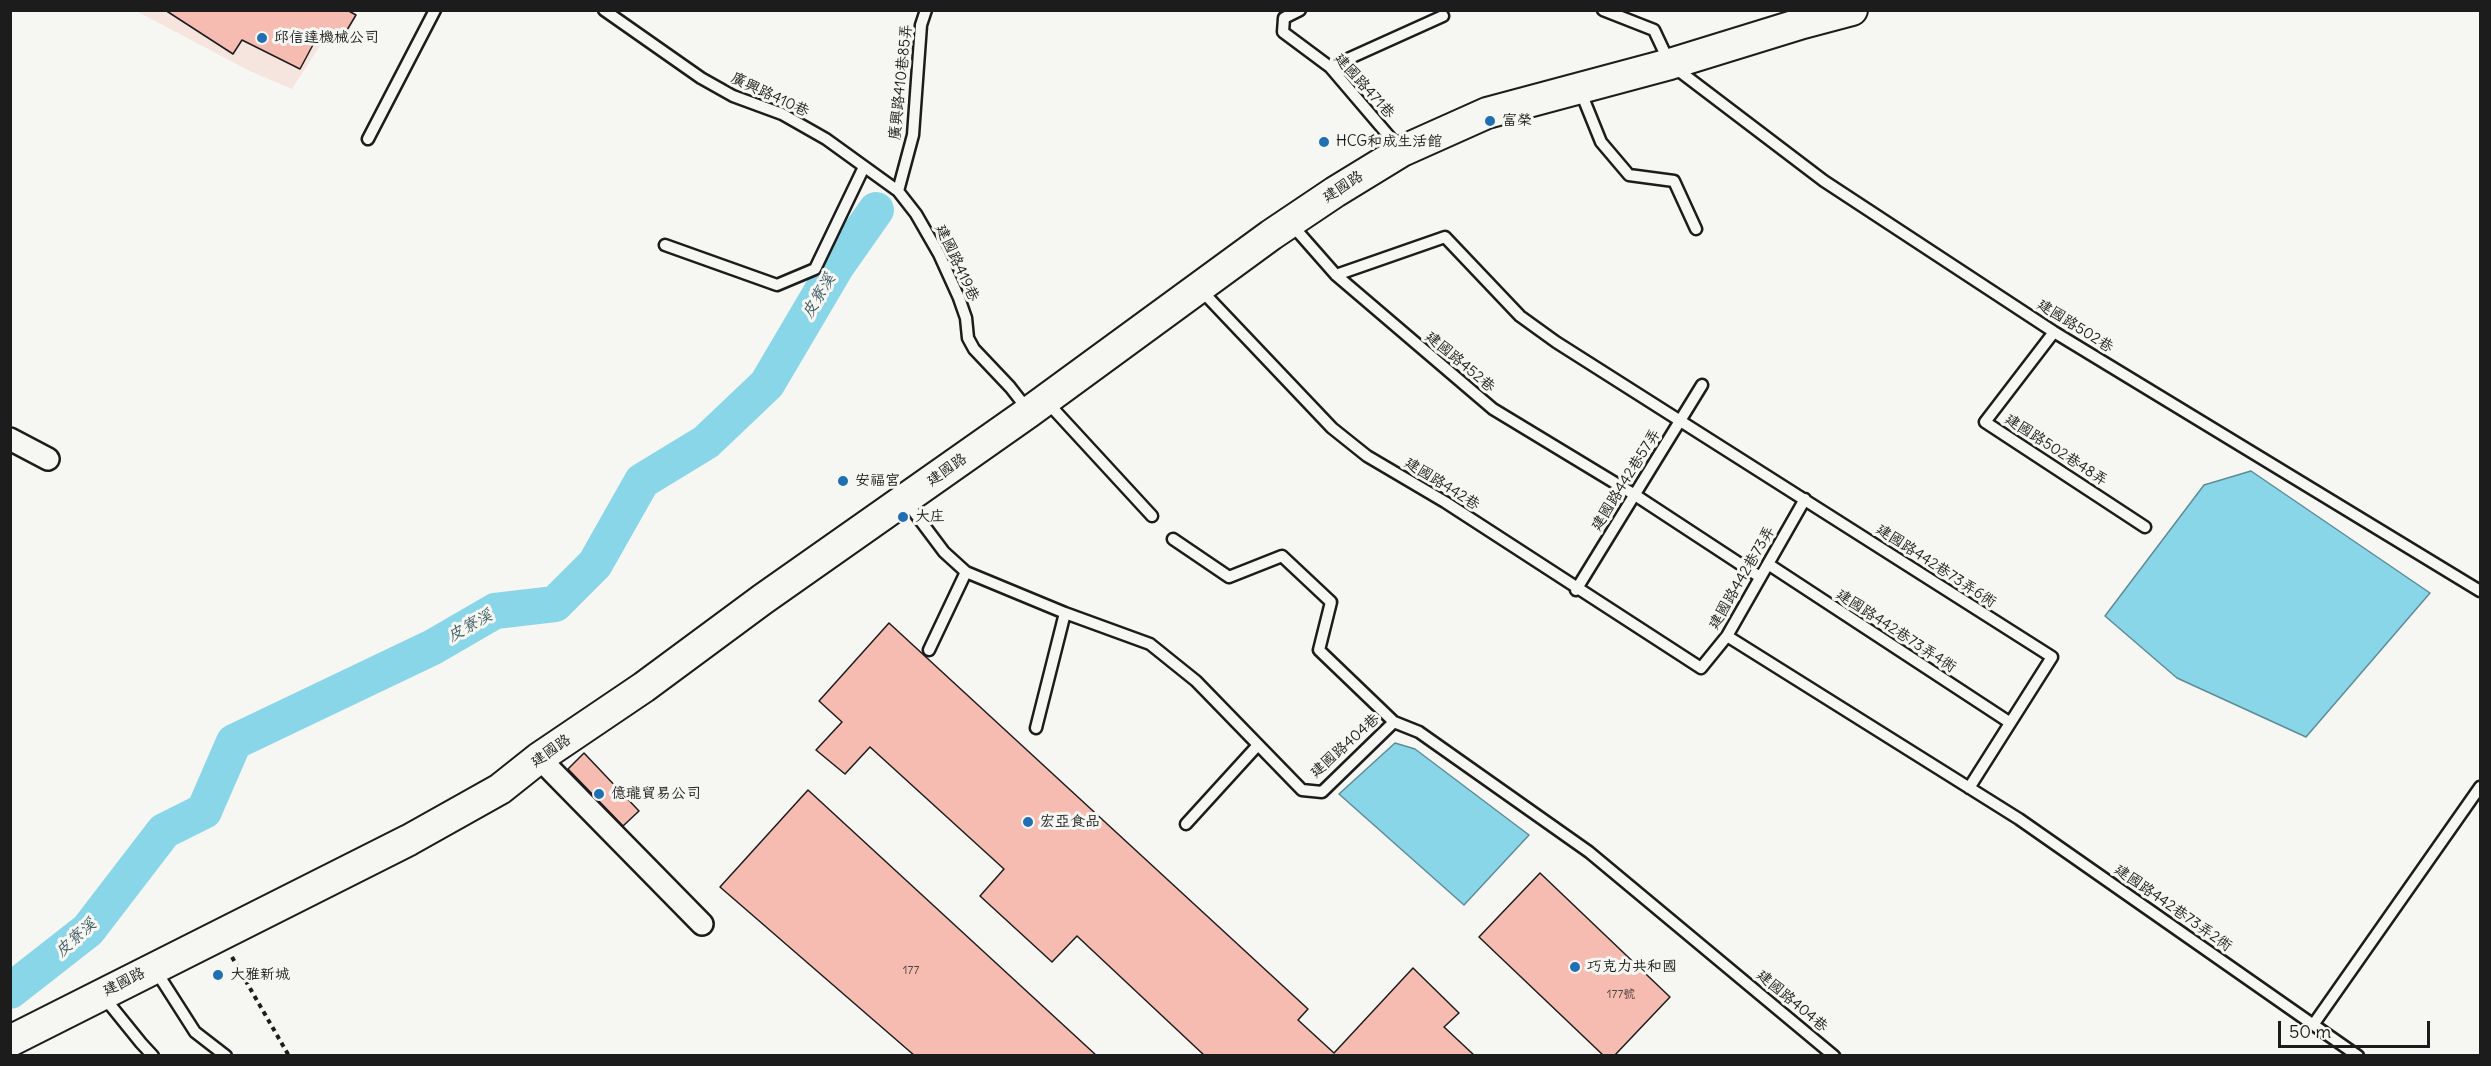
<!DOCTYPE html>
<meta charset="utf-8">
<style>
body{margin:0}
#map{position:relative;width:2491px;height:1066px;overflow:hidden;background:#f6f6f2;font-family:Delius,sans-serif}
canvas{display:block}
.frame{position:absolute;inset:0;border:12px solid #1c1c1c;pointer-events:none}
.scale{position:absolute;left:2278px;top:1021px;width:152px;height:27px;box-sizing:border-box;border:3px solid #1c1c1c;border-top:0;padding-left:8px;font-size:18px;line-height:21px;white-space:nowrap;color:#1c1c1c;-webkit-text-stroke:4px #f6f6f2;paint-order:stroke}
</style>
<div id="map">
<canvas width="2491" height="1066"></canvas>
<div class="frame"></div>
<div class="scale">50 m</div>
</div>
<script>
const g = document.querySelector('canvas').getContext('2d');
g.lineJoin = 'round';
function fill(path, color) {
  g.fillStyle = color;
  g.fill(path, 'evenodd');
}
function stroke(path, color, width, dash) {
  g.strokeStyle = color;
  g.lineWidth = width;
  g.lineCap = dash ? 'butt' : 'round';
  g.setLineDash(dash || []);
  g.stroke(path);
}
function label(font, color, halo, rows, align = 'center') {
  g.font = font + ' Delius,"LXGW WenKai TC",sans-serif';
  g.lineWidth = 6;
  g.setLineDash([]);
  g.textBaseline = 'middle';
  g.strokeStyle = halo;
  g.fillStyle = color;
  for (const [text, x, y, turn = 0] of rows) {
    g.save();
    g.translate(x, y);
    g.rotate((+turn || 0) * Math.PI / 180);
    g.textAlign = isNaN(turn) ? turn : align;
    if (halo) g.strokeText(text, 0, 0);
    g.fillText(text, 0, 0);
    g.restore();
  }
}
fill(new Path2D(`
 M353 10 357 15 343 44 325 38 292 89 250 71 136 11Z`), '#f6e4de');
const water = new Path2D(`
 M2251 471 2430 593 2306 737 2177 678 2105 616 2204 485Z
 M1395 743 1415 749 1529 835 1464 905 1339 794Z`);
fill(water, '#89d6e9');
stroke(water, '#5d8c97', 1.5);
stroke(new Path2D(`
 M10 991 88 930 164 831 204 811 234 742 433 647 495 611 555 604 595 564 642 481 706 442 767 384 836 267 876 210`), '#89d6e9', 36);
const building = new Path2D(`
 M165 10H347L356 15 344 35 322 28 300 69 242 40 233 54Z
 M889 623 1308 1009 1298 1020 1334 1053 1413 968 1459 1013 1444 1027 1475 1056H1205L1077 936 1052 962 980 896 1004 869 870 747 845 774 816 750 842 722 819 701Z
 M584 753 639 811 623 826 568 769Z
 M808 790 1097 1056H915L720 887Z
 M1540 873 1670 997 1614 1056H1604L1479 937Z`);
fill(building, '#f6bbb1');
stroke(building, '#1c1c1c', 1.5);
const lane = new Path2D(`
 M604 10 701 78 733 96 782 114 826 139 898 191 916 214 939 254 959 298 966 318 968 338 974 349 1010 387 1028 410
 M1300 10 1284 18 1283 32 1330 67 1400 149
 M1603 10 1654 30 1670 64 1824 181 2054 332 2480 591
 M1330 67 1443 16
 M1580 90 1601 142 1629 175 1674 181 1696 229
 M368 139 435 10
 M898 191 913 135 921 25 926 10
 M1292 225 1336 275 1493 409 1635 495 1760 577
 M665 245 777 285 815 269 864 167
 M1336 275 1445 237 1520 316 1556 342 2052 657 1969 788
 M1200 289 1332 428 1367 456 1445 502 1701 668 1727 636 1805 499
 M2054 332 1985 422 2145 527
 M1047 402 1152 516
 M905 500 944 552 966 572 1065 613 1150 644 1196 681 1302 790 1322 792 1394 722 1419 732 1589 852 1834 1056
 M1173 539 1229 577 1282 556 1331 602 1319 650 1394 722
 M1768 564 2009 722
 M1576 590 1702 385
 M1727 636 2019 819 2358 1056
 M929 650 966 572
 M1036 728 1065 613
 M1186 824 1258 745
 M156 971 195 1032 226 1056
 M103 996 141 1043 153 1056
 M2313 1025 2480 787`);
const street = new Path2D(`
 M10 439 48 459
 M539 758 702 924`);
const secondary = new Path2D(`
 M10 1041 409 840 500 789 539 758 644 687 763 599 1029 412 1271 235 1335 192 1402 151 1487 113 1670 64 1803 23 1852 10`);
stroke(lane, '#1c1c1c', 15);
stroke(street, '#1c1c1c', 26);
stroke(secondary, '#1c1c1c', 34);
stroke(new Path2D(`
 M232 957 289 1056`), '#1c1c1c', 4, [4.5, 4.5]);
stroke(lane, '#f6f6f2', 10);
stroke(street, '#f6f6f2', 21);
stroke(secondary, '#f6f6f2', 30);
for (const [x, y, r, color] of [
 [262,38,6,"#1f6fb2"],
 [1490,121,6,"#1f6fb2"],
 [1324,142,6,"#1f6fb2"],
 [843,481,6,"#1f6fb2"],
 [903,517,6,"#1f6fb2"],
 [599,794,6,"#1f6fb2"],
 [1028,822,6,"#1f6fb2"],
 [1575,967,6,"#1f6fb2"],
 [218,975,6,"#1f6fb2"]
]) {
  const dot = new Path2D();
  dot.arc(x, y, r, 0, 2 * Math.PI);
  g.fillStyle = color;
  g.fill(dot);
  stroke(dot, '#f6f6f2', 2);
}
label('12px', '#524441', null, [
 ["177",911,971],
 ["177號",1621,995]
]);
label('15px', '#1c1c1c', '#f6f6f2', [
 ["邱信達機械公司",274,38],
 ["富榮",1502,121],
 ["HCG和成生活館",1336,142],
 ["安福宮",855,481],
 ["大庄",915,517],
 ["億瓏貿易公司",611,794],
 ["宏亞食品",1040,822],
 ["巧克力共和國",1587,967],
 ["大雅新城",230,975]
], 'left');
label('15px', '#1c1c1c', '#f6f6f2', [
 ["廣興路410巷85弄",901,82,-84],
 ["建國路471巷",1364,86,48],
 ["廣興路410巷",770,95,25],
 ["建國路",1343,187,-33],
 ["建國路419巷",957,263,65],
 ["建國路502巷",2075,326,32],
 ["建國路452巷",1460,362,40],
 ["建國路502巷48弄",2056,450,33],
 ["建國路",947,470,-35],
 ["建國路442巷57弄",1626,480,-58],
 ["建國路442巷",1442,484,32],
 ["建國路442巷73弄6衖",1936,566,33],
 ["建國路442巷73弄",1742,578,-60],
 ["建國路442巷73弄4衖",1896,631,33],
 ["建國路404巷",1345,746,-42],
 ["建國路",551,751,-35],
 ["建國路442巷73弄2衖",2173,908,35],
 ["建國路",124,982,-26],
 ["建國路404巷",1792,1001,40]
]);
label('italic 16px', '#425d64', '#f6f6f2', [
 ["皮寮溪",819,296,-59],
 ["皮寮溪",470,626,-29],
 ["皮寮溪",76,938,-42]
]);
</script>
